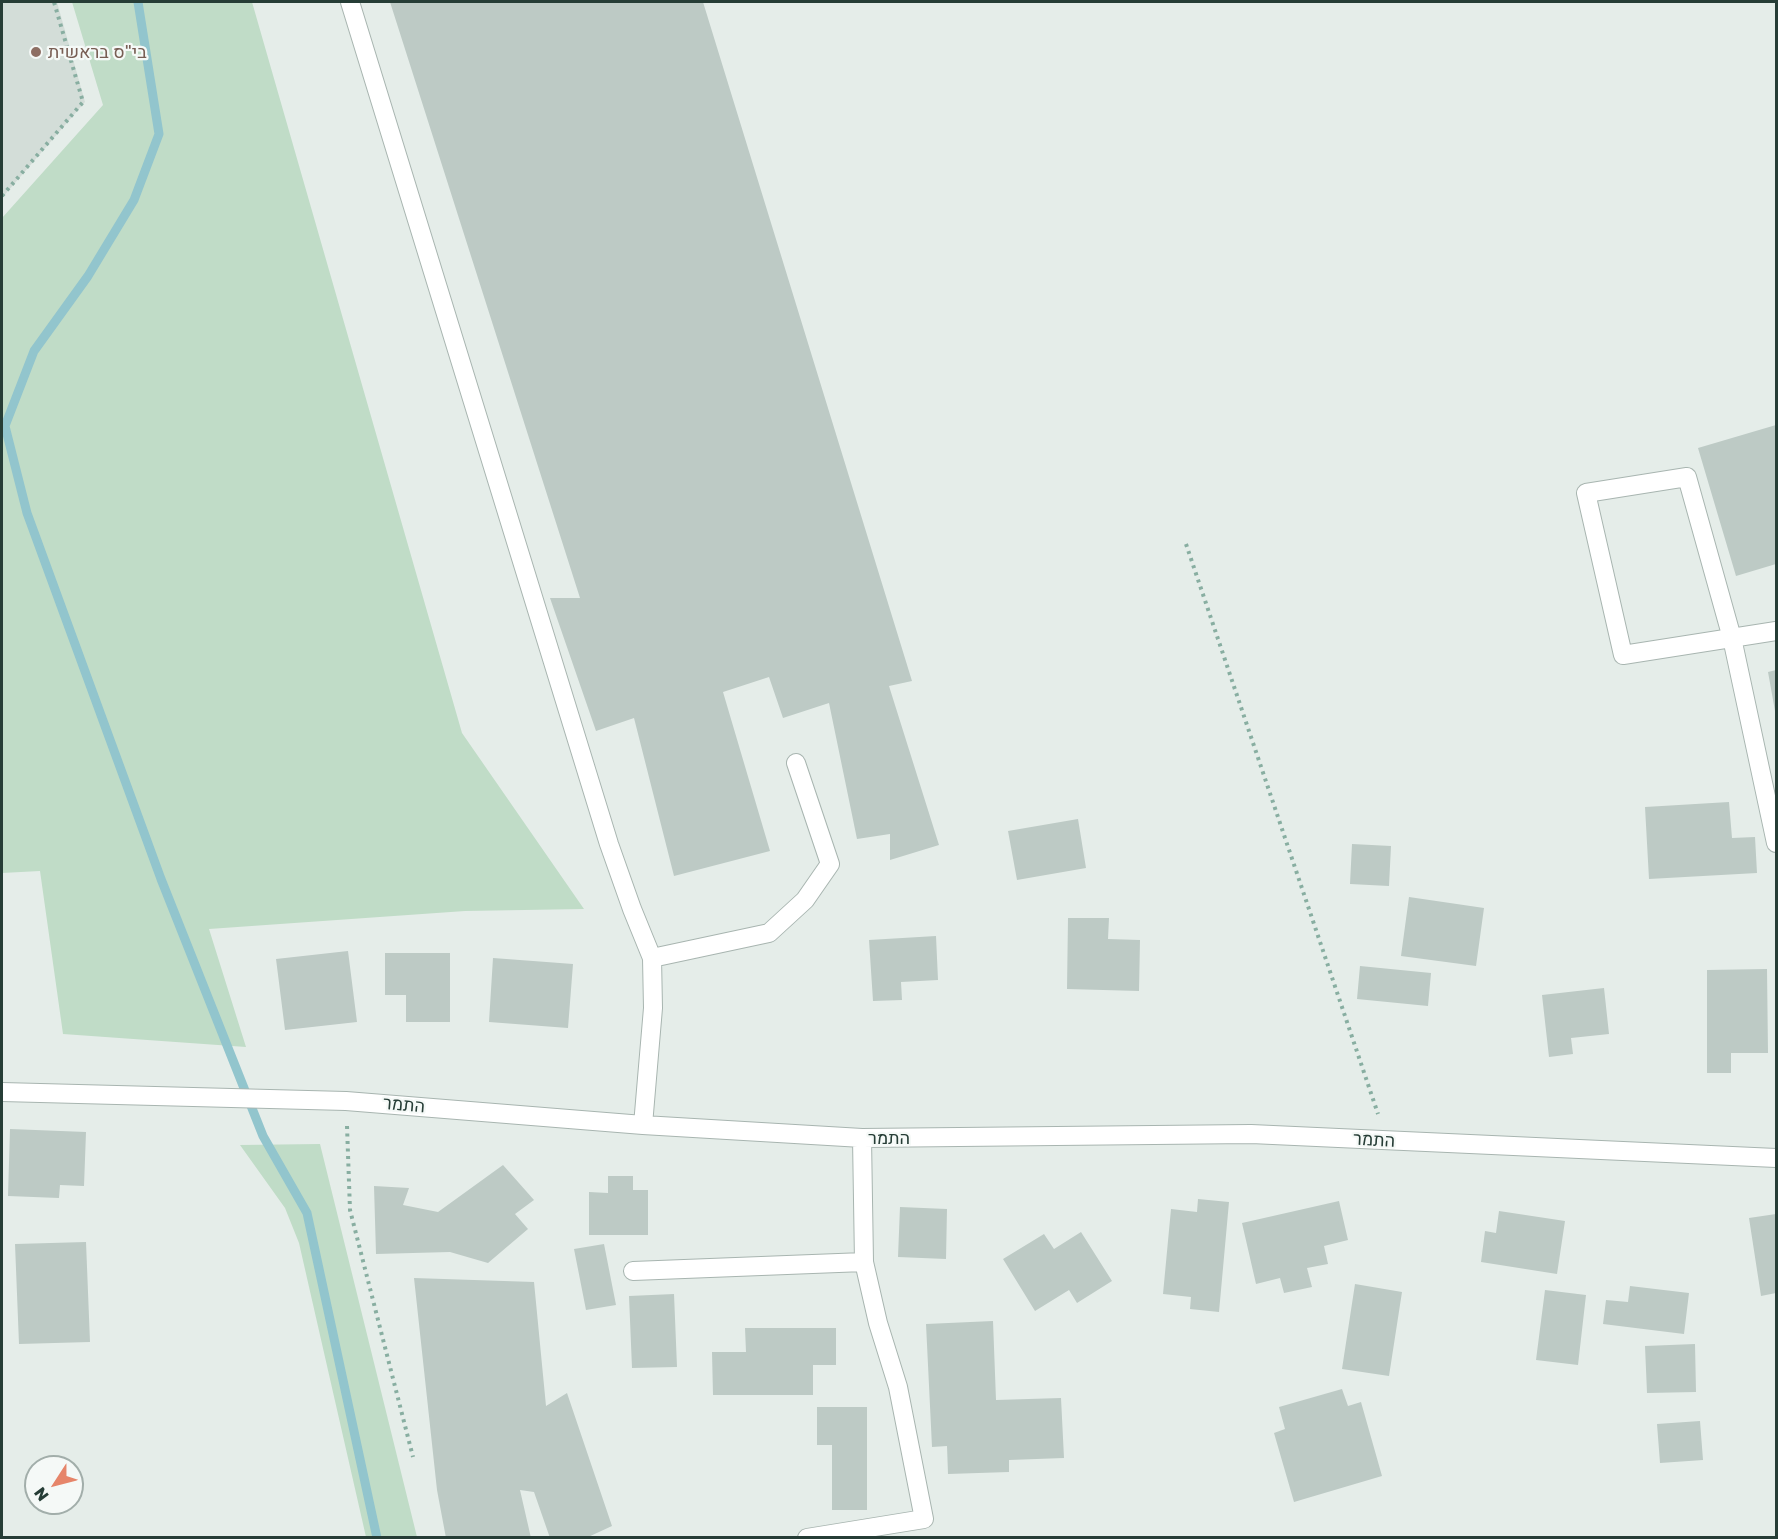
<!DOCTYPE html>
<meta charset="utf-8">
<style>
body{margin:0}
#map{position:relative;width:1778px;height:1539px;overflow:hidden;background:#e5ede9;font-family:"Golos Text",sans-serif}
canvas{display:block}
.frame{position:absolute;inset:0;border:3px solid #263d36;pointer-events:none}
.north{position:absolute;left:24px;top:1455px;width:60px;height:60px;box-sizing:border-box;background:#f5f9f7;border:2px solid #a2aeaa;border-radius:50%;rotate:234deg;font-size:16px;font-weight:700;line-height:24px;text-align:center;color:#263d36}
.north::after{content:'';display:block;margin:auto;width:21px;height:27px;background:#e6856a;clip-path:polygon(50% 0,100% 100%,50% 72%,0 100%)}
</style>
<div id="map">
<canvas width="1778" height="1539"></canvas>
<div class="frame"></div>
<div class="north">N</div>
</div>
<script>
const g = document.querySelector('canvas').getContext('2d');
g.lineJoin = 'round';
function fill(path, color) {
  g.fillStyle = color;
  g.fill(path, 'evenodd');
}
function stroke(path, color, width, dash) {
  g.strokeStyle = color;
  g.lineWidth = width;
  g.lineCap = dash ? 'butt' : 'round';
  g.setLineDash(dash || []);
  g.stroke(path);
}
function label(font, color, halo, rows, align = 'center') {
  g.font = font + ' "Golos Text",Heebo,sans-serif';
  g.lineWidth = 4.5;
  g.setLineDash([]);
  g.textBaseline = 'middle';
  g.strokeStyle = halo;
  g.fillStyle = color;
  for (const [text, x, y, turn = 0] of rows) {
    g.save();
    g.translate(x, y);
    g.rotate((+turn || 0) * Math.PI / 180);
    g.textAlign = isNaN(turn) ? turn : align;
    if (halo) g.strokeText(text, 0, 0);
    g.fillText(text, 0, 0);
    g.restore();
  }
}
fill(new Path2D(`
 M2 2H57L85 102 2 198Z`), '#d3ddd8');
fill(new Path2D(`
 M72 2H252L462 733 584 909 465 911 209 929 246 1047 63 1034 40 871 2 873V218L103 105Z
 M320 1144 417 1537H366L299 1243 285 1208 240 1145Z`), '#c0dcc7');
stroke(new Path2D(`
 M138 2 159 134 134 200 88 276 34 351 5 426 27 513 161 879 263 1136 307 1213 377 1538`), '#92c5cd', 9);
fill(new Path2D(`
 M390 2H703L912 681 889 686 939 845 890 860V834L857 839 829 703 783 718 769 677 723 692 770 851 674 876 634 718 596 731 550 598H580Z
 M1776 425V564L1736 576 1698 448Z
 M1776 670V711H1775L1768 672Z
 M1729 802 1732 838 1755 837 1757 873 1649 879 1645 807Z
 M1078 819 1086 868 1017 880 1008 831Z
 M1352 844 1391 846 1389 886 1350 884Z
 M1409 897 1484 908 1476 966 1401 956Z
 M1068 918H1109L1108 939 1140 940 1139 991 1067 989Z
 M936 936 938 980 901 982 902 1000 873 1001 869 940Z
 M348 951 357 1022 285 1030 276 959Z
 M385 953H450V1022H406V995H385Z
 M493 958 573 964 568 1028 489 1022Z
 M1360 966 1431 973 1428 1006 1357 999Z
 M1767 969 1768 1053H1731V1073H1707V970Z
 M1604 988 1609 1034 1571 1038 1573 1054 1549 1057 1542 995Z
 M10 1129 86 1132 84 1186 60 1185 59 1198 8 1196Z
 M503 1165 534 1200 515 1214 528 1229 488 1263 450 1252 376 1254 374 1186 409 1188 403 1205 438 1212Z
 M608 1176H633V1190H648V1235H589V1192L608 1193Z
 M1198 1199 1229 1202 1219 1312 1190 1309 1191 1297 1163 1294 1171 1209 1197 1212Z
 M1339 1201 1348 1240 1324 1246 1328 1264 1307 1268 1312 1287 1284 1293 1280 1278 1256 1284 1242 1223Z
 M900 1207 947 1209 946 1259 898 1257Z
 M1499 1211 1565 1221 1557 1274 1481 1262 1485 1231 1496 1233Z
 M1776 1214V1293L1761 1296 1749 1218Z
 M1081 1232 1112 1281 1077 1303 1069 1290 1035 1311 1003 1259 1044 1234 1054 1249Z
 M86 1242 90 1342 19 1344 15 1244Z
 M604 1244 616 1305 586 1310 574 1249Z
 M414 1278 534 1282 546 1406 567 1393 612 1526 586 1538H550L534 1492 520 1490 531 1538H446L437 1490Z
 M1355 1284 1402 1292 1389 1376 1342 1369Z
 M1630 1286 1689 1293 1684 1334 1603 1324 1606 1300 1628 1302Z
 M1545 1290 1586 1295 1578 1365 1536 1360Z
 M674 1294 677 1367 632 1368 629 1296Z
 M993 1321 996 1400 1061 1398 1064 1458 1009 1460V1472L948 1474 947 1446 932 1447 926 1324Z
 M745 1328H836V1365H813V1395H713L712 1352H746Z
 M1695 1344 1696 1392 1647 1393 1645 1346Z
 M1342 1389 1348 1406 1361 1402 1382 1476 1294 1502 1274 1433 1285 1429 1279 1407Z
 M817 1407H867V1510H832V1445H817Z
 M1700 1421 1703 1460 1660 1463 1657 1424Z`), '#bdcac5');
const minor = new Path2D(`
 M350 2 609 844 632 909 652 958 653 1008 643 1125
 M1776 631 1623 655 1586 493 1687 477 1732 638 1776 843
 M652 958 769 933 805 900 830 864 796 763
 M2 1092 346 1101 643 1125 862 1138 1251 1134 1776 1158
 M633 1271 864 1262
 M807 1538 924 1519 898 1387 878 1323 864 1262 862 1138`);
stroke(minor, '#a8b5b0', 20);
stroke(new Path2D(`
 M2 196 83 102 54 2
 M1186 544 1378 1114
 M347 1126 350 1210 413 1457`), '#88aea1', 4, [3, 4.5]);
stroke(minor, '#fff', 18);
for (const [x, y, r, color] of [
 [36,52,6,"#8d6e63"]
]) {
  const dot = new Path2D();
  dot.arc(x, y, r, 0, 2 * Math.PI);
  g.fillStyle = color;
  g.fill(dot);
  stroke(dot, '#f5f9f7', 2);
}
label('18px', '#785e54', '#f5f9f7', [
 ["בי\"ס בראשית",48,52]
], 'left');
label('18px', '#263d36', '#f5f9f7', [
 ["התמר",404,1105,5],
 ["התמר",889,1138],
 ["התמר",1374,1140,3]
]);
</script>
